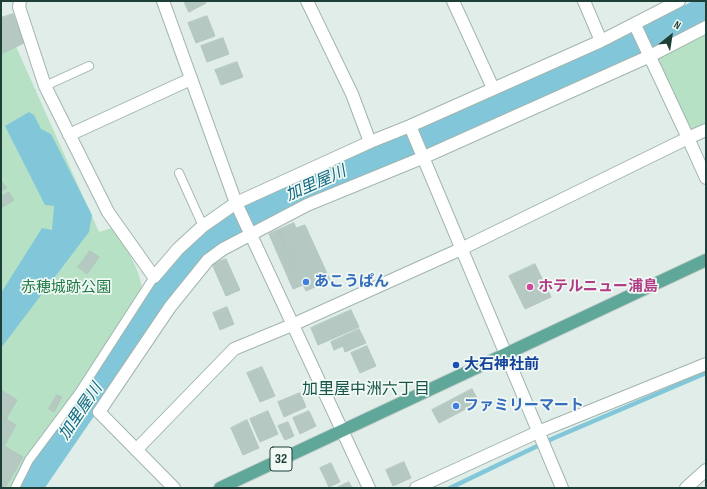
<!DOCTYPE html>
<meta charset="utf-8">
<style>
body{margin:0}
#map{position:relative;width:707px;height:489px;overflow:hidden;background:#e0ede8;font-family:"Sofia Sans Condensed",sans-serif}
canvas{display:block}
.frame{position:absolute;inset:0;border:2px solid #1e3f38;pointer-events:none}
.north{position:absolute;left:651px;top:16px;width:40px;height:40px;-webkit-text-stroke:3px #f1f9f5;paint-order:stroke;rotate:30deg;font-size:11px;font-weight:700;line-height:16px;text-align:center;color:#1e3f38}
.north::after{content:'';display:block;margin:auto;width:14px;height:18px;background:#1e3f38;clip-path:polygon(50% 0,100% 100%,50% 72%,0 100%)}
</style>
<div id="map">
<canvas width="707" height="489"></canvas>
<div class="frame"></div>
<div class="north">N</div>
</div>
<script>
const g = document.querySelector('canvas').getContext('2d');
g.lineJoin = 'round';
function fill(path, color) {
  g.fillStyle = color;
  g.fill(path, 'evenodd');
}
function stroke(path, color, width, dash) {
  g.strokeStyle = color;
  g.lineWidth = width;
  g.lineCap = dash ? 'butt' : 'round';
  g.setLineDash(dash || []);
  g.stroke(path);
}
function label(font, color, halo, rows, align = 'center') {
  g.font = font + ' "Sofia Sans Condensed","Noto Sans JP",sans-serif';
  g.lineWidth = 3.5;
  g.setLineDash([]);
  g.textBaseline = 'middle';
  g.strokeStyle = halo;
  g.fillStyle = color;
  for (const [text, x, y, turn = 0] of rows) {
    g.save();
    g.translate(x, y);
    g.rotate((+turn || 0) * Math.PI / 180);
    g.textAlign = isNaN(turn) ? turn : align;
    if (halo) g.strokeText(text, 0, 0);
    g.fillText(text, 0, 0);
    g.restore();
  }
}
fill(new Path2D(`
 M1 13 99 232 112 228C126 247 138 265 142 288L47 438 19 488H1Z
 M706 27V130L688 138 650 56Z`), '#b6e1c4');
fill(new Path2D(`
 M29 112 34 115 41 129 51 134 92 215 89 232 1 348V293L42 228 52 230 54 206 45 205 5 126Z`), '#81c7d9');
stroke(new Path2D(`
 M450 488 554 438 706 373`), '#81c7d9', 4.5);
stroke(new Path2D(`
 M29 488 145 319 176 278 210 241 263 208 665 30 706 9`), '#81c7d9', 26);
const building = new Path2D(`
 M184 1H205L206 3 189 12Z
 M13 14 24 43 1 54V18Z
 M207 16 215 36 196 43 188 23Z
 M223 38 229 54 207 62 201 46Z
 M237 62 243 77 221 85 215 70Z
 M1 181 7 188 1 191Z
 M9 192 14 200 1 208V197Z
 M294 223 296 228 305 225 330 280 306 291 278 230Z
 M278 230 303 285 293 289 269 234Z
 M90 251 99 257 87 274 78 267Z
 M226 259 240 290 226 296 212 264Z
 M535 264 551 297 525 309 509 276Z
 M227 307 234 324 220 330 213 313Z
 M351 310 359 327 318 345 311 328Z
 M359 329 366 343 345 352 343 346 334 350 331 342Z
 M367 346 376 366 360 373 351 353Z
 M262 367 275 396 260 402 247 373Z
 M472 389 479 402 439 423 432 410Z
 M1 390 17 400 6 419 16 425 4 446 23 457 5 488H1Z
 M300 393 306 407 284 417 278 402Z
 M57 395 62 397 54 412 49 409Z
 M268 411 278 434 260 442 250 419Z
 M309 411 316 426 300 434 293 418Z
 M247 420 259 448 243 455 231 428Z
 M288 422 294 436 285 440 278 426Z
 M404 462 411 478 393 486 386 470Z
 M331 463 340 482 329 487 320 468Z
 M349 482 352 488H336Z`);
fill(building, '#b5c8c1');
stroke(building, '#b2c7bf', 1);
const service = new Path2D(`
 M45 86 89 66
 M179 173 203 226
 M15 488 29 460 79 393 154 277`);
const minor = new Path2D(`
 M20 1 19 7 45 86 108 212 154 277 178 249 203 226 236 203 370 142 410 126 601 41 679 1
 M307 1 352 94 370 142
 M453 1 493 88
 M584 1 601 41
 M410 126 562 488
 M706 130 688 138 706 178
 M69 135 191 79
 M136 450 234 349 292 325 461 249 688 138 635 25
 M174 488 99 412 170 307 208 260 223 249 307 205 422 158 650 56 706 27
 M416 488 538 432 706 364
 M686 488 706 470`);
const tertiary = new Path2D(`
 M163 1 236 203 369 488`);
const primary = new Path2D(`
 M220 488 706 260`);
stroke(service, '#a2b5b0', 10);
stroke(minor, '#a2b5b0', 14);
stroke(tertiary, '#a2b5b0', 14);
stroke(primary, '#c0c9c7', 14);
stroke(service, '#fff', 8);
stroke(minor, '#fff', 12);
stroke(tertiary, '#fff', 12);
stroke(primary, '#5fa899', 12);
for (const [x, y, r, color] of [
 [306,282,4,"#3f7fe0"],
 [530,287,4,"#d1479c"],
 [456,365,4,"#1a4fb4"],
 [456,406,4,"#3f7fe0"]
]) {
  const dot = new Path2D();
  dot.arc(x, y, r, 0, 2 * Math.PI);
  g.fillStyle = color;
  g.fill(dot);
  stroke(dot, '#f1f9f5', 1.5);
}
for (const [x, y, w] of [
 [281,459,22]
]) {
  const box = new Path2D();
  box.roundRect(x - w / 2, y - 12, w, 24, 3);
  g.fillStyle = '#f1f9f5';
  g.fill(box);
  stroke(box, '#1e3f38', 1);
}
label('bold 14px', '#1e3f38', null, [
 ["32",281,459]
]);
label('bold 15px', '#366cbe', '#f1f9f5', [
 ["あこうぱん",314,282],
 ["ファミリーマート",464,406]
], 'left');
label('bold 15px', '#b23c85', '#f1f9f5', [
 ["ホテルニュー浦島",538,287]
], 'left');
label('15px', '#247b4a', '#f1f9f5', [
 ["赤穂城跡公園",66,288]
]);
label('bold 15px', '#164399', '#f1f9f5', [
 ["大石神社前",464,365]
], 'left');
label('italic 16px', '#116a83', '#f1f9f5', [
 ["加里屋川",316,184,-24],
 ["加里屋川",81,412,-56]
]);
label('16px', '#185449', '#f1f9f5', [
 ["加里屋中洲六丁目",366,390]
]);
</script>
